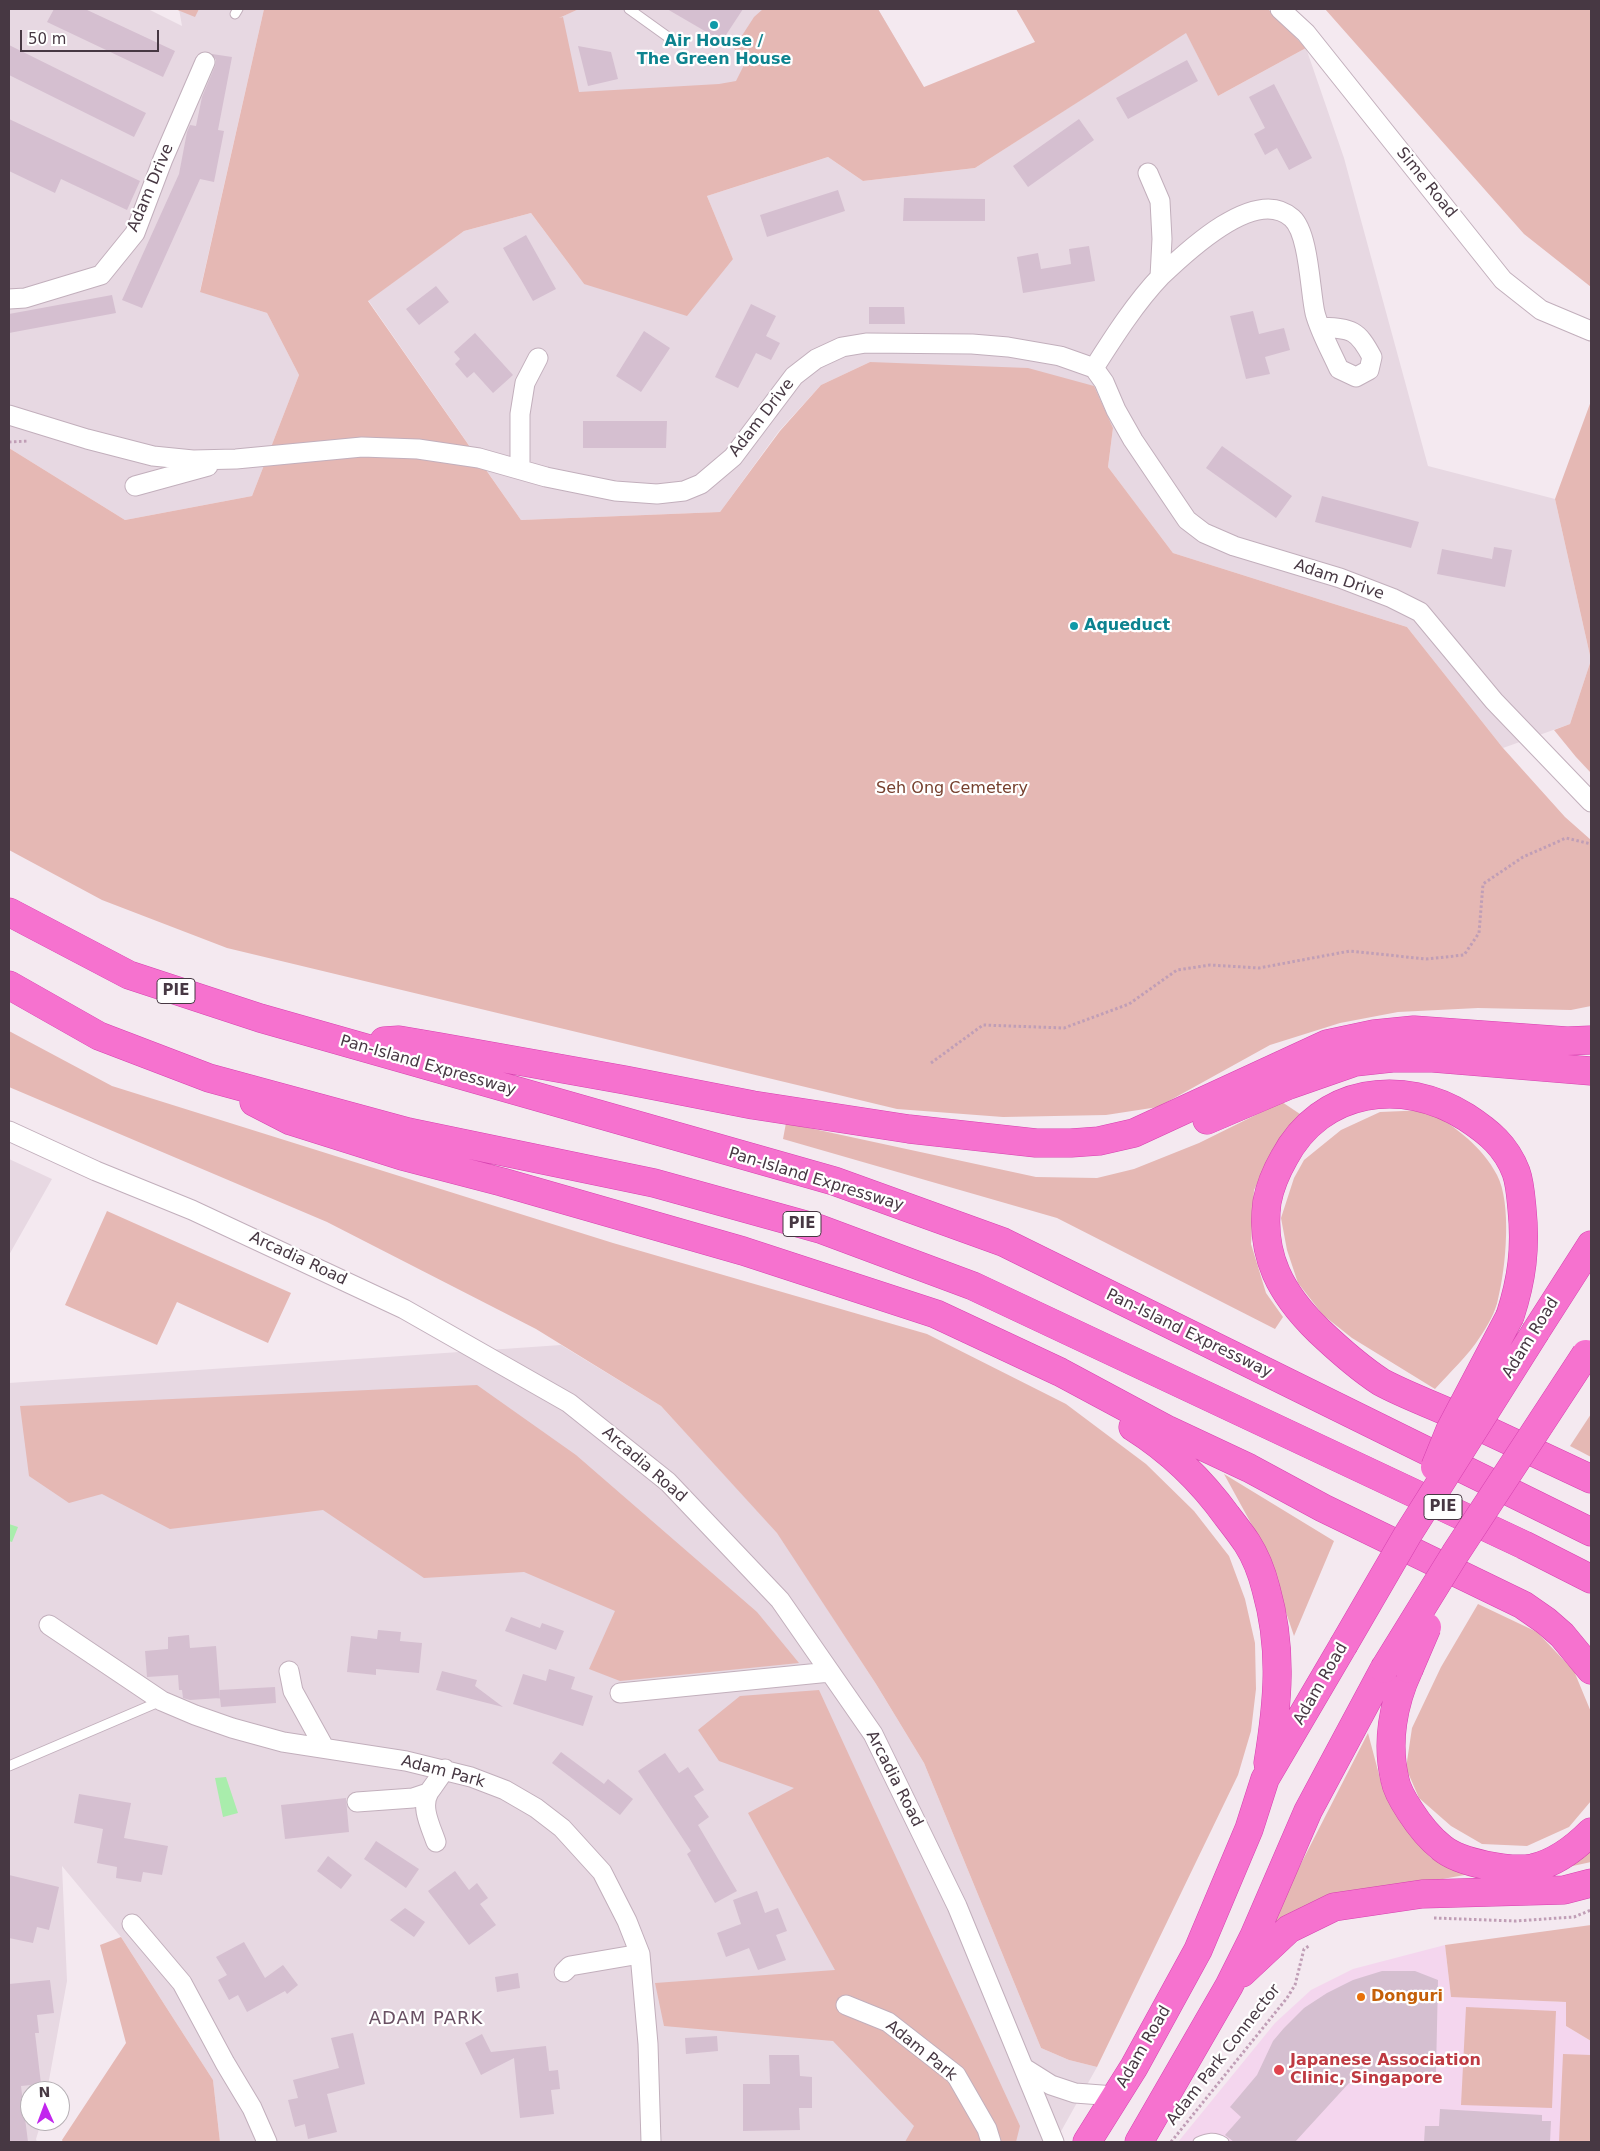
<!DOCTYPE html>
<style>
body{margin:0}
#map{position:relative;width:1600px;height:2151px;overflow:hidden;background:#f4e9f0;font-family:"DejaVu Sans",sans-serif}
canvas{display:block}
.frame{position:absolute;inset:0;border:10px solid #473843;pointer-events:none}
.north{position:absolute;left:20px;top:2081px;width:50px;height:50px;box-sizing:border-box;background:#fff;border:1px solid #b5afb4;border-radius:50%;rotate:358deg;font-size:14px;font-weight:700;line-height:20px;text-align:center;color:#473843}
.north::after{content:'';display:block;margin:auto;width:18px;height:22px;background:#c226ee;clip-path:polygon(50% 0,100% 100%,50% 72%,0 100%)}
.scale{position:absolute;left:20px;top:30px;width:139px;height:22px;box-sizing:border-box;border:2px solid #473843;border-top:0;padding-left:6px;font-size:15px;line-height:18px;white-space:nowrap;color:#473843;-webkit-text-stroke:4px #fff;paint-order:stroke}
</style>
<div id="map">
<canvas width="1600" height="2151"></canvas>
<div class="frame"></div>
<div class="north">N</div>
<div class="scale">50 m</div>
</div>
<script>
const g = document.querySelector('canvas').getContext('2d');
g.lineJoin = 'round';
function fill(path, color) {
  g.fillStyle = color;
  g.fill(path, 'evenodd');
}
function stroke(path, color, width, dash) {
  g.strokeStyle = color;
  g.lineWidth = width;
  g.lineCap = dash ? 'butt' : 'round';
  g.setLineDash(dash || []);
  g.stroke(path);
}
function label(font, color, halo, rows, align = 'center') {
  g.font = font + ' "DejaVu Sans",sans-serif';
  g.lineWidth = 4.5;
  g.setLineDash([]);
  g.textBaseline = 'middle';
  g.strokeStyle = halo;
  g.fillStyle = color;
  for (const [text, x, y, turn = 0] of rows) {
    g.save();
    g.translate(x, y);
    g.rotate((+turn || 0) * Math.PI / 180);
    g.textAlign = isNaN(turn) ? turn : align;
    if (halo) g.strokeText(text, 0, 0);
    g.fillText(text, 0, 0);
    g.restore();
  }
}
fill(new Path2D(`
 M9 9H148L182 26 179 9H264L200 291 267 313 299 375 252 496 125 520 9 448Z
 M579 9H878L924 88 531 106 535 28Z
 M1186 32 1218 96 1306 48 1344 158 1428 466 1555 499 1591 660 1570 724 1503 748 1407 627 1173 553 1108 467 1113 428 870 362 821 385 779 431 720 512 521 520 368 300 464 231 531 213 584 284 733 259 707 196 828 157 863 181 975 168Z
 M9 1159 52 1179 9 1255Z
 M561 1345 661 1406 778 1533 876 1684 924 1763 1041 2048 1069 2060 1097 2067 1055 2142H220L213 2080 121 1937 62 1866 67 1981 47 2091H30V2121H41V2123L36 2139 37 2142H9V1383Z`), '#e7d8e2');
fill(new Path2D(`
 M1445 1945 1451 1996 1566 2002V2026L1591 2041V2142H1178L1275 2023 1311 1990 1353 1969Z`), '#f4d6ee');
fill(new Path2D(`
 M175 9H199L195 17Z
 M264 9H579L559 18 563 17 579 92 719 84 736 81 744 65 734 48 754 17 763 9H878L924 87 1035 42 1016 9H1268L1306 48 1218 96 1186 33 975 168 863 181 828 157 707 196 733 259 687 316 584 284 531 213 464 231 368 301 521 520 720 512 780 431 821 385 870 362 1028 368 1094 386 1113 428 1108 467 1173 553 1407 627 1503 748 1565 817 1591 840V1006L1571 1010 1478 1008 1398 1012 1340 1023 1270 1045 1158 1107 1106 1115 1003 1117 897 1109 227 948 102 900 9 850V448L125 520 252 496 299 375 267 313 200 292Z
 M1325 9H1591V287L1524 234Z
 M1591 401V773L1576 757 1554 730 1570 724 1591 660 1555 499Z
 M9 1031 112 1086 613 1243 927 1334 1066 1404 1146 1464 1194 1511 1229 1556 1245 1599 1255 1643 1256 1689 1251 1731 1238 1775 1097 2067 1069 2060 1041 2048 924 1763 876 1684 777 1533 661 1406 536 1329 327 1222 9 1087Z
 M1282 1102 1300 1114 1276 1145 1254 1190 1251 1244 1266 1293 1283 1317 1275 1329 1057 1218 783 1139 786 1123 1036 1177 1097 1178 1134 1169 1199 1143Z
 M1428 1110C1455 1127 1482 1146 1497 1175 1512 1203 1506 1268 1498 1299 1496 1311 1487 1327 1480 1337 1468 1356 1450 1372 1435 1389L1352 1338 1323 1315 1298 1283 1287 1250 1281 1218 1294 1178 1304 1160 1341 1130 1380 1112Z
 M107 1211 291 1293 268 1343 177 1302 157 1345 65 1305Z
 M477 1385 576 1455 757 1612 799 1663 620 1681 589 1669 615 1611 524 1572 424 1578 323 1510 170 1529 102 1494 69 1503 29 1476 20 1406Z
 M1591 1414V1457L1570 1446Z
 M1224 1474 1334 1541 1294 1636 1264 1547Z
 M1478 1604 1537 1632 1574 1671 1591 1712V1801L1569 1827 1527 1846 1482 1844 1451 1826 1419 1798 1406 1768 1412 1728 1441 1667Z
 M819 1690 1020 2126 1016 2142H905L914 2126 833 2041 664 2026 655 1983 835 1970 748 1813 794 1788 719 1761 698 1730 740 1696Z
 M1368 1733 1382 1786 1406 1829 1431 1858 1470 1874 1421 1883 1268 1928Z
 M1591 1847V1862L1550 1871Z
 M1591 1925V2041L1566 2026V2002L1451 1997 1445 1945Z
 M121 1937 213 2080 220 2142H63L62 2140 126 2043 100 1945Z
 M1466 2007 1556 2011 1552 2108 1461 2105Z
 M1563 2054 1591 2055V2142H1559Z`), '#e5b8b4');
fill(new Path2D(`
 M9 1524 18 1527 12 1542 9 1541Z
 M226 1777 238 1813 223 1817 215 1778Z`), '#a9edac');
fill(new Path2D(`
 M54 9H85L175 51 163 77 47 22Z
 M667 9H743L722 41Z
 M9 45 146 113 134 137 9 75Z
 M578 46 611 52 618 79 588 86Z
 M212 54 232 57 218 130 224 131 214 182 200 179 142 308 122 300 179 174 187 132 190 125 196 126 202 97 215 66 216 60Z
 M1187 60 1198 81 1128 119 1116 98Z
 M1274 84 1312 158 1289 170 1277 148 1265 155 1254 134 1265 128 1249 97Z
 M9 119 140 181 127 210 61 179 55 193 9 171Z
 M1079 119 1094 140 1028 187 1013 166Z
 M838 190 845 211 767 237 760 215Z
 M904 198 985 199V221H903Z
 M526 235 556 289 533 301 503 248Z
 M1089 246 1095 281 1023 293 1017 257 1038 253 1041 269 1071 264 1069 249Z
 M436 286 449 302 419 325 406 309Z
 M112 295 116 313 9 333V314Z
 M751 304 776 316 766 336 780 343 771 360 756 353 738 388 715 377Z
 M869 307H904L905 324H869Z
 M1253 311 1259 334 1284 328 1290 350 1265 357 1270 374 1246 379 1230 316Z
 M644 331 670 348 641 392 616 376Z
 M475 333 513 375 493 393 474 372 467 378 455 364 460 359 454 352Z
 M583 421H667L666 448H583Z
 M1222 446 1292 496 1276 518 1206 468Z
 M1322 496 1419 522 1411 548 1315 522Z
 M1494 547 1512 550 1505 587 1437 574 1442 549 1492 559Z
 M511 1617 540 1628 542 1623 564 1631 556 1650 505 1631Z
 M378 1630 401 1632 400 1641 422 1643 419 1673 376 1669V1675L347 1672 351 1636 377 1639Z
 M189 1635 190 1648 216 1646 220 1698 190 1700 183 1698 182 1690H179L178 1675 147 1677 145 1651 168 1649V1637Z
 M549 1669 575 1677 571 1689 593 1696 583 1726 513 1704 523 1674 546 1681Z
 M442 1671 477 1680 475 1686 503 1707 436 1690Z
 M275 1687 276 1703 221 1707 219 1690Z
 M561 1752 604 1784 608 1779 633 1799 620 1815 552 1763Z
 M665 1753 679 1773 688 1767 704 1790 694 1796 709 1817 698 1825 737 1891 715 1903 687 1854 691 1851 638 1771Z
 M79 1794 131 1803 124 1838 168 1846 162 1875 143 1872 141 1882 116 1878 117 1867 97 1863 103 1829 74 1823Z
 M346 1798 349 1832 285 1839 281 1805Z
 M376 1841 419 1869 406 1888 364 1859Z
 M328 1856 352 1875 341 1889 317 1871Z
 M455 1871 469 1890 477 1883 488 1898 480 1904 496 1925 469 1945 428 1891Z
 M9 1875 59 1887 49 1930 37 1927 33 1943 9 1938Z
 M757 1891 765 1913 778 1908 787 1931 776 1935 786 1960 758 1970 749 1948 726 1957 717 1933 741 1924 733 1900Z
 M405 1908 425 1922 414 1937 390 1920Z
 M244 1942 265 1978 283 1965 298 1985 287 1994 285 1991 247 2012 238 1995 229 2000 218 1980 227 1975 216 1957Z
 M1382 1971H1415L1438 1980 1436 2072 1349 2083 1295 2142H1234L1225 2135 1241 2117 1230 2107 1257 2075 1273 2041 1284 2028 1304 2008 1327 1993 1353 1980Z
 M518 1973 520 1988 497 1992 495 1977Z
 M50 1980 54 2013 37 2015 39 2033H35L41 2084 21 2086 28 2142H9V1984Z
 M353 2033 365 2084 327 2094 337 2132 308 2139 305 2124 295 2127 288 2100 298 2098 293 2080 339 2068 331 2038Z
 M482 2034 491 2052 546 2046 549 2071 558 2070 560 2089 551 2090 554 2114 520 2118 514 2058 481 2075 465 2043Z
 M717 2036 718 2051 686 2054 685 2038Z
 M769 2055H799L800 2076 812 2077V2108H799L800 2130 743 2131V2084H770Z
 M1440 2109 1542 2115V2121H1551L1550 2142H1424L1425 2126H1439Z`), '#d5bfd0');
const lane = new Path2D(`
 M629 9 668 37
 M235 14 238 9
 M9 1766 161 1701
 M1198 2142C1207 2138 1215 2136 1224 2142`);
const street = new Path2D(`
 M1280 9 1306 33 1503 280 1541 310 1591 331
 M1148 173 1160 201 1162 239 1160 277
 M9 299 25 298 101 275 135 233 163 159 205 62
 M1094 368C1113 338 1136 302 1161 276 1186 252 1256 185 1292 218 1309 233 1310 291 1315 313 1320 332 1331 351 1339 369L1356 377 1369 370 1372 357C1357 329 1352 329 1321 327
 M9 415 87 439 153 456 193 460 236 459 362 447 418 449 479 458 546 477 615 491 657 494 684 491 701 484 733 457 794 376 816 359 842 347 866 343 972 344 1008 347 1060 356 1094 368 1104 382 1116 410 1133 440 1187 520 1204 533 1234 546 1340 578 1392 598 1420 612 1494 701 1591 802
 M520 469V414L525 383 538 358
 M135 486 208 466
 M9 1131 96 1171 192 1210 404 1309 569 1403 668 1482 780 1600 873 1734 957 1906 1054 2142
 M49 1625 162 1701 195 1715 232 1728 283 1742 406 1761 471 1777 505 1790 536 1808 562 1828 602 1872 627 1921 640 1954 648 2044 651 2142
 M289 1671 293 1691 324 1747
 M620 1693 830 1672
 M357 1802 413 1798 428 1793
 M436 1842C431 1827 420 1807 429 1792 434 1785 440 1777 445 1769
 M132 1924 182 1983 225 2063 252 2108 267 2142
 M564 1972 570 1966 640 1954
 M846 2005 888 2022 956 2075 987 2129 991 2142
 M1024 2068 1051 2085 1075 2093 1115 2096`);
const highway = new Path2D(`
 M9 912 129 975 260 1018 834 1181 1003 1242 1591 1532
 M9 985 99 1036 209 1078 408 1132 654 1183 820 1229 973 1286 1524 1545 1591 1579
 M384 1041 399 1040 440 1047 625 1080 753 1105 909 1129 1036 1143H1071L1099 1141 1134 1133 1327 1044 1374 1034 1414 1030 1567 1041 1591 1040
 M254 1102 291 1121 402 1156 502 1182 743 1251 936 1314 1060 1372 1168 1430 1249 1468 1323 1508 1523 1605 1546 1621 1562 1635 1591 1670
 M1207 1120 1289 1085 1355 1062 1392 1058H1433L1591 1071
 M1510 1316C1522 1279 1526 1248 1522 1209 1521 1198 1520 1183 1516 1172 1506 1146 1489 1132 1466 1117 1403 1077 1321 1088 1284 1158 1276 1172 1270 1186 1267 1202 1260 1256 1281 1294 1319 1331 1337 1348 1361 1369 1381 1382 1403 1394 1428 1403 1450 1413 1497 1435 1544 1457 1591 1479
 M1536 1331 1591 1245
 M1133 1427C1171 1451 1201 1480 1227 1516 1234 1525 1241 1534 1247 1543 1256 1557 1262 1573 1266 1589 1283 1649 1278 1702 1268 1763
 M1409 1669C1393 1703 1386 1743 1395 1780 1397 1791 1404 1802 1410 1811 1419 1825 1428 1837 1442 1848 1460 1863 1510 1872 1533 1868 1555 1863 1576 1847 1591 1832
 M1242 1973 1289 1929 1334 1907 1422 1894 1564 1890 1591 1883
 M1087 2142 1134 2067 1198 1950 1249 1829 1265 1779 1343 1646
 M1139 2142 1229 1986 1254 1936 1308 1811 1384 1669`);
stroke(lane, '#c2afbc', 11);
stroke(street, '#c2afbc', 21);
stroke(highway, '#d542af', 29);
stroke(new Path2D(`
 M9 442 29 441
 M931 1063 983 1025 1064 1028 1129 1004 1177 970 1210 965 1259 968 1350 951 1426 959 1464 955 1479 933 1483 884 1523 857 1566 838 1591 844
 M1434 1918 1515 1921 1574 1917 1591 1910
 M1171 2142 1287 1998 1295 1985 1304 1949 1309 1946`), '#c09eb6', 3, [2.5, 2.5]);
stroke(lane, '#fff', 9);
stroke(street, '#fff', 19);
stroke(highway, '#f672cf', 28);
const highwayBridge = new Path2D(`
 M1435 1467 1450 1430 1510 1316
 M1343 1646 1408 1534 1536 1331
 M1384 1669 1455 1554 1586 1354
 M1409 1669 1427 1627`);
stroke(highwayBridge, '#d542af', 29, []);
stroke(highwayBridge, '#f672cf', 28);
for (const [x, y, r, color] of [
 [714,25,5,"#0f9aa8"],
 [1074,626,5,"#0f9aa8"],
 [1361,1997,5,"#e8710a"],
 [1279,2070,6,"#e0444e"]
]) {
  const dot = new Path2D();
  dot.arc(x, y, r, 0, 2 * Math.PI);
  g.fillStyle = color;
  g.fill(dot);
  stroke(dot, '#fff', 2);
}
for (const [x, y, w] of [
 [176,991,38],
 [802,1224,38],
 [1443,1507,38]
]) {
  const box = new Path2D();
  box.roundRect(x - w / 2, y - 12.5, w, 25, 4);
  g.fillStyle = '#fff';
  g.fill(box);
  stroke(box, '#473843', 1);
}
label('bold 15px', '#473843', null, [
 ["PIE",176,991],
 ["PIE",802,1224],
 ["PIE",1443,1507]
]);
label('bold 16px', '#0d838f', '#fff', [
 ["Air House /",714,42],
 ["The Green House",714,60],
 ["Aqueduct",1084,626,"left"]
]);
label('16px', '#473843', '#fff', [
 ["Sime Road",1426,183,51],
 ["Adam Drive",151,188,-67],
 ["Adam Drive",762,418,-52],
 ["Adam Drive",1339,580,19],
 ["Pan-Island Expressway",428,1066,16],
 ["Pan-Island Expressway",816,1180,17],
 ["Arcadia Road",298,1259,25],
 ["Pan-Island Expressway",1189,1334,26],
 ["Adam Road",1531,1338,-58],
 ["Arcadia Road",644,1465,41],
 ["Adam Road",1321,1684,-60],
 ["Adam Park",443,1772,15],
 ["Arcadia Road",894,1779,63],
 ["Adam Road",1144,2047,-60],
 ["Adam Park",921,2051,39],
 ["Adam Park Connector",1224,2055,-52]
]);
label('16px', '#76402e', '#fff', [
 ["Seh Ong Cemetery",952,789]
]);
label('bold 16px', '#c56008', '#fff', [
 ["Donguri",1371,1997]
], 'left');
label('bold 16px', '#be3a42', '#fff', [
 ["Japanese Association",1290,2061],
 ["Clinic, Singapore",1290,2079]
], 'left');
g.letterSpacing = '1px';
label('18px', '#695063', '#fff', [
 ["ADAM PARK",426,2019]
]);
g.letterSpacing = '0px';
</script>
